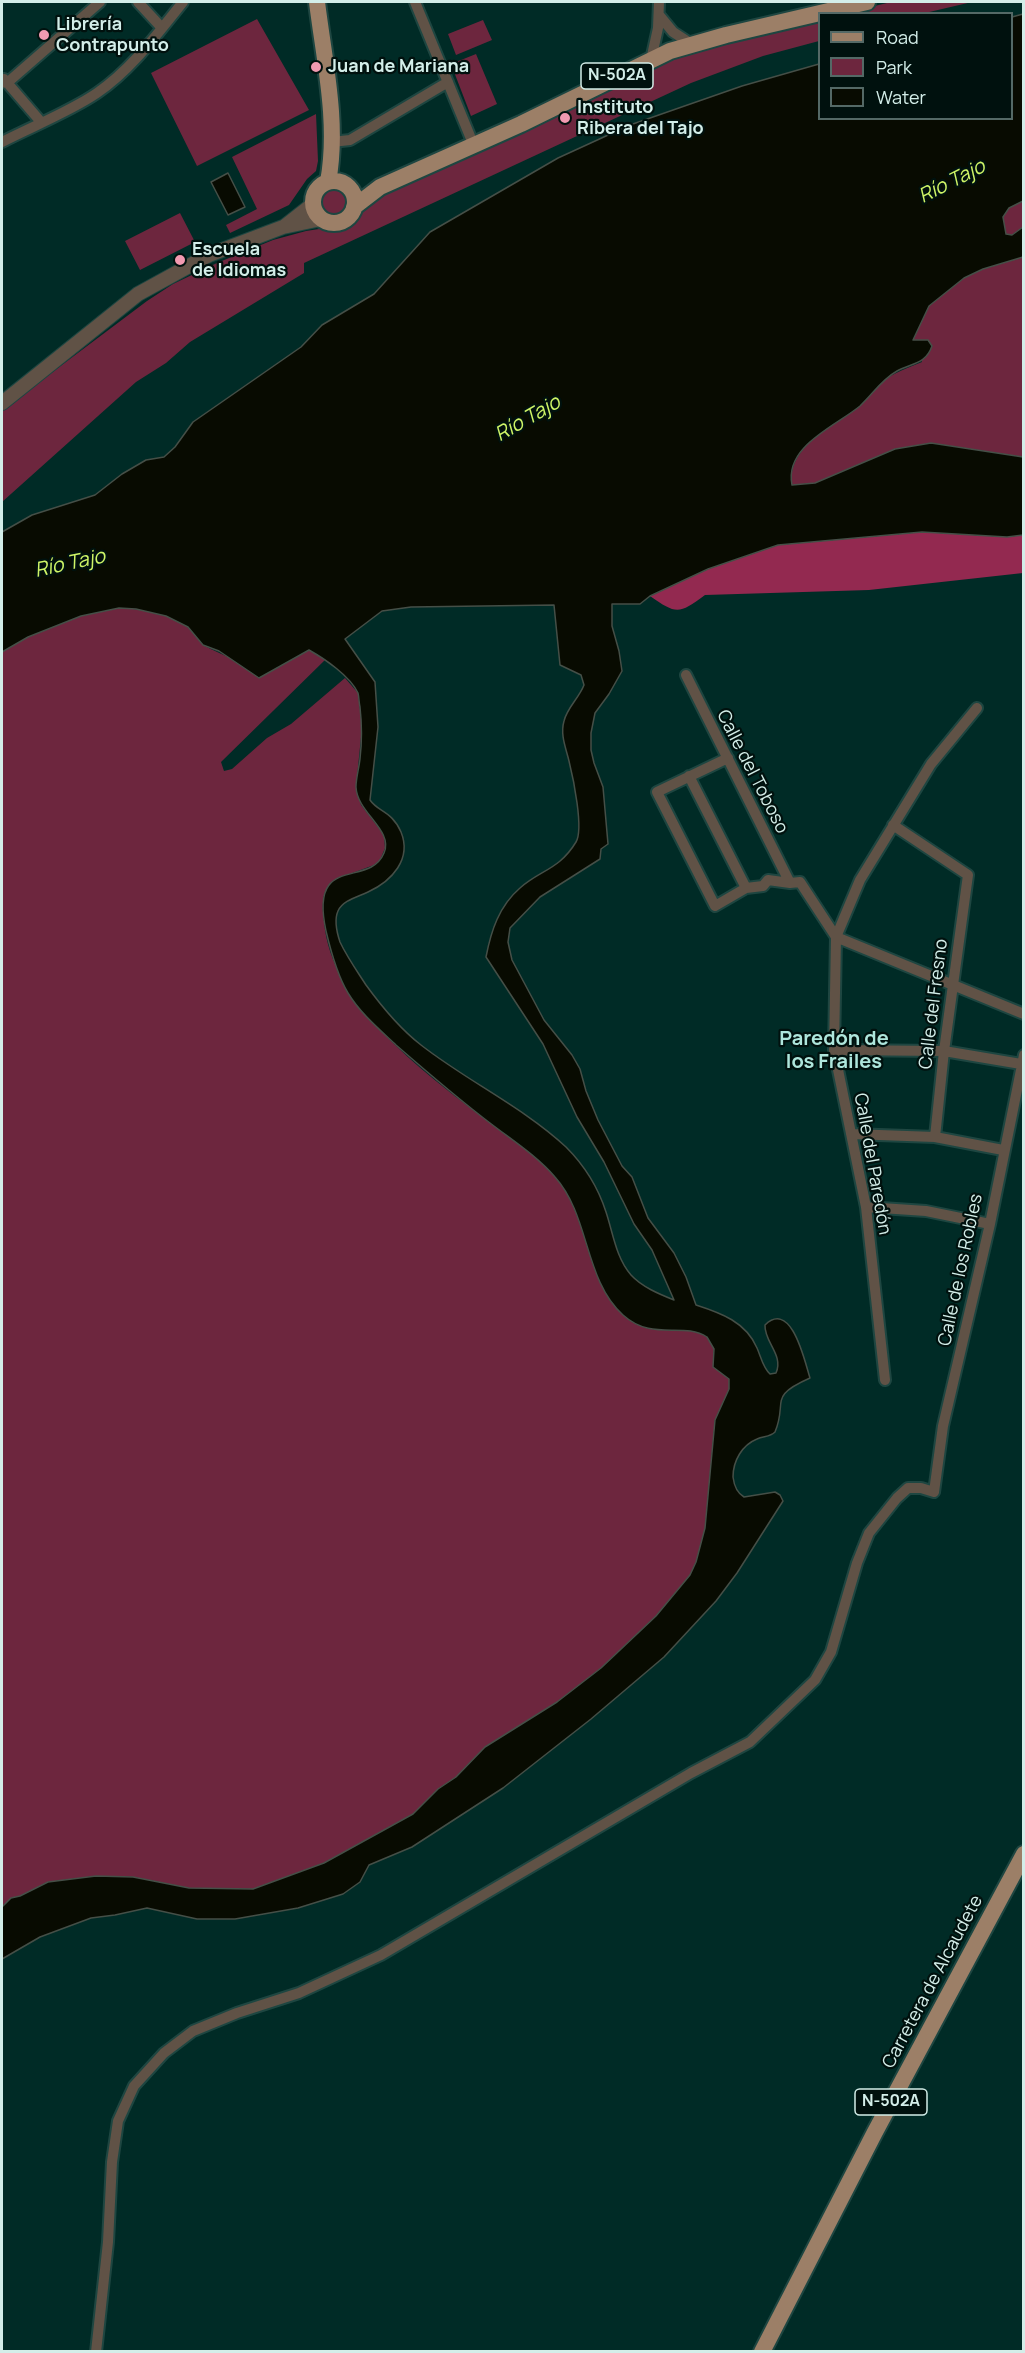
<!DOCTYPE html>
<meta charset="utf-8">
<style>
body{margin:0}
#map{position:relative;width:1025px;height:2353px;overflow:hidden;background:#002b26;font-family:Manrope,sans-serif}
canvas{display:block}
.frame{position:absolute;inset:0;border:3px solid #d3eee9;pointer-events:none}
.legend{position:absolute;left:818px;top:12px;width:195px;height:108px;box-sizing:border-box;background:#00110e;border:2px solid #546966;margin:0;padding:8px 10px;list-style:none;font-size:18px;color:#d3eee9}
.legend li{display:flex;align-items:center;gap:12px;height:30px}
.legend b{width:30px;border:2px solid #546966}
</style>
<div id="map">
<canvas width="1025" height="2353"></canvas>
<div class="frame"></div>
<ul class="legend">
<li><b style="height:8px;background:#9c7f67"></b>Road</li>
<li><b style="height:16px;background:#6d263e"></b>Park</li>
<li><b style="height:16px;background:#080b01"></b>Water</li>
</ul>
</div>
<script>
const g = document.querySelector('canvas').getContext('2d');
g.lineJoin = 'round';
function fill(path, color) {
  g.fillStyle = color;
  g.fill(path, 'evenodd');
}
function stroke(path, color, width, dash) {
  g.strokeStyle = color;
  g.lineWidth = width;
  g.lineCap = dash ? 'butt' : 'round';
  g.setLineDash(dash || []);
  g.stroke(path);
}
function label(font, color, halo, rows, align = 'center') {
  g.font = font + ' Manrope,sans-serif';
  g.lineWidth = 4.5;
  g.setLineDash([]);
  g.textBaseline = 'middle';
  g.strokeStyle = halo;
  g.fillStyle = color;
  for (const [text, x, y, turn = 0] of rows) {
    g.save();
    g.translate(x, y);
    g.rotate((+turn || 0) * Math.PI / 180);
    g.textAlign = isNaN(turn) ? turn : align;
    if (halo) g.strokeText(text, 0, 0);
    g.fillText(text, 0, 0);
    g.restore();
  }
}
fill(new Path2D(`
 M891 2H972L925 13 842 14Z
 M257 19 309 110 197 166 151 73Z
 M819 19V41L763 56 691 83 304 263V273L190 342 166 363 136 382 2 502V410L147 301 173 284 217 263 273 240 306 231 345 225 361 208 387 194 451 165 633 75 691 51Z
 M483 20 492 40 456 55 448 34Z
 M476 54 497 104 471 116 451 64Z
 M316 114 318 161 316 171 307 179 289 205 230 233 226 225 257 209 232 157Z
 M320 203a14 14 0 1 1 28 0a14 14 0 1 1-28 0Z
 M1023 201V227L1012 235 1006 234 1003 217 1009 208Z
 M180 213 195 242 140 270 125 241Z
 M1023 257V457L931 443 895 449 815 483 792 485C787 446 833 427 858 407 867 400 872 390 881 383 893 373 907 368 922 362L913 340 929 306 964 278 982 269Z
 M119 608C143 609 171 613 190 629 196 633 199 642 205 646 216 652 228 656 239 663L309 650 326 659 221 762 224 771 232 769 267 738 291 724 345 678 358 693 362 727 356 787 361 805 384 835 385 848 380 860 374 865 339 878C334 890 323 908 324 921 330 1006 430 1077 493 1125 515 1142 541 1158 558 1180 589 1220 587 1286 626 1317 655 1340 685 1322 707 1337L714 1349 713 1366 729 1379V1389L715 1420 705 1528 696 1562 690 1575 656 1616 601 1668 557 1702 485 1747 456 1777 438 1789 413 1814 324 1863 253 1889 189 1888 133 1877 96 1876 48 1882 20 1896 11 1898 2 1907V652C36 629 78 614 119 608Z`), '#6d263e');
fill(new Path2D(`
 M922 532 1007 537 1023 535V573L869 590 705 595C679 614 677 615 650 596L708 569 778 545Z`), '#932950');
const water = new Path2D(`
 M1023 14V201L1009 208 1003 217 1006 234 1012 235 1023 227V257L983 269 964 278 929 306 913 340H928L932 346C926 364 912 363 897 371 881 380 873 394 860 406 836 426 784 446 792 485L815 483 895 449 931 443 1023 457V535L1007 537 922 532 778 545 708 569 650 596 640 604H612V626L619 651 622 671 609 694 595 713 591 733V750L594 763 603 787 608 844 601 849 600 859 540 897 510 928 508 942 512 960 544 1020 572 1055 580 1069 586 1091 598 1120 622 1166 632 1177 648 1218 674 1253 686 1277 696 1305C721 1313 746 1322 757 1348 761 1357 763 1368 770 1374L776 1373C784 1355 764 1342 765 1325 792 1299 805 1363 810 1378 767 1397 788 1401 775 1432 770 1437 764 1436 757 1439 742 1445 733 1461 733 1477 734 1485 737 1493 744 1497L775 1492 780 1495 783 1501 737 1573 716 1601 664 1657 591 1719 503 1788 412 1847 369 1865 360 1882 343 1894 298 1908 235 1919H197L147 1908 115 1915 91 1918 40 1937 2 1959V1907L11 1898 20 1896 48 1882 96 1876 133 1877 189 1888 253 1889 324 1863 413 1814 438 1789 456 1777 485 1747 557 1702 601 1668 656 1616 690 1575 696 1562 705 1528 715 1420 729 1389V1379L713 1367 714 1349 707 1337C683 1321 653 1342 623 1315 584 1280 590 1216 555 1177 537 1156 512 1140 490 1123 457 1098 427 1072 396 1045 379 1029 360 1013 348 993 337 975 331 952 326 931 309 852 369 889 384 853 394 830 357 813 356 787 356 778 359 768 360 759 362 742 362 725 360 707 359 703 359 697 358 693 350 676 325 659 309 650L259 678 219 651 203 645 188 627 166 616 136 609 119 608 81 616 28 637 2 652V532L32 515 95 495 122 474 146 460 164 457 175 447 193 422 301 347 322 325 374 294 430 232 558 158 630 125 742 86 819 64 820 118H1012V17ZM554 605 560 665 581 675 584 685C579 698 567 708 564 721 560 735 566 748 569 761 573 777 584 829 576 842 559 870 540 870 520 888 499 906 491 931 486 957L543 1044 577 1117 604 1162 634 1224 652 1250 674 1300C659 1294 642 1287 631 1275 616 1258 613 1233 606 1212 598 1187 585 1166 566 1147 523 1107 467 1081 421 1045 399 1028 382 1007 366 985 357 971 347 957 340 942 337 933 334 920 338 911 343 900 358 897 368 892 392 881 412 859 401 832 392 811 378 812 370 800L378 727 375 682 345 639 382 611 411 607Z
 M228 173 245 207 228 215 211 182Z`);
fill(water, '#080b01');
stroke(water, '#454f47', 1.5);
const minor = new Path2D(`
 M138 2 162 28
 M415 2 474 146
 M659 15 673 32 693 45
 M651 60 658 28 659 2
 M4 79 41 122
 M2 82 7 83 100 2
 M2 142C31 127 71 111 97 93 132 69 157 34 183 2
 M332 142 350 140 448 82
 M686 675 790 883
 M728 758 657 792 715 906 746 888 763 886 768 880 790 883 800 882 836 937
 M689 776 746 888
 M893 825 968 875 944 1051 935 1137
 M836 937 1024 1014
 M834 1050 944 1051 1021 1064
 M851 1134 935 1137 1003 1150
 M866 1207 926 1211 990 1224
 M885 1380 866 1207 834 1050 836 937 860 880 931 764 977 708
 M96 2352 108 2242 112 2162 118 2121 134 2086 164 2053 193 2031 237 2013 299 1993 381 1955 691 1773 750 1742 815 1680 831 1652 857 1563 869 1533 897 1498 908 1488H921L934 1492 943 1426 990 1224 1024 1055`);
const tertiary = new Path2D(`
 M285 226 313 204
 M2 403 138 294 209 255 283 227 321 219`);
const primary = new Path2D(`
 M317 2C324 60 339 123 328 182
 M313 202a21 21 0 1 1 42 0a21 21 0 1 1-42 0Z
 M354 207 380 187 521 124 670 51 726 35 867 2
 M762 2352 875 2132 1024 1854`);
stroke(minor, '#1e4641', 14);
stroke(tertiary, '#1e4641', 16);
stroke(primary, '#1e4641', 20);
stroke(minor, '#605246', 10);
stroke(tertiary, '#605246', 14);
stroke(primary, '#9c7f67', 16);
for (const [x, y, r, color] of [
 [44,35,6,"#f19ab1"],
 [316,67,6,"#f19ab1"],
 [565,118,6,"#f19ab1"],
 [180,260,6,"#f19ab1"]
]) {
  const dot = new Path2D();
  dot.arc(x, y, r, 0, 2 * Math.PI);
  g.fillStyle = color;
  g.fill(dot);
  stroke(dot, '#00110e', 2);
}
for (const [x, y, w] of [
 [617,76,72],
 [891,2102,72]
]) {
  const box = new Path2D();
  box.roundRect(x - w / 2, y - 13, w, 26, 4.5);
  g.fillStyle = '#00110e';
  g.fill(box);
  stroke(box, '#d3eee9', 1.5);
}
label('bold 16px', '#d3eee9', null, [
 ["N-502A",617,76],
 ["N-502A",891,2102]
]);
label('bold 18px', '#d3eee9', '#00110e', [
 ["Librería",56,25],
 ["Contrapunto",56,46],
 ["Juan de Mariana",328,67],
 ["Instituto",577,108],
 ["Ribera del Tajo",577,129],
 ["Escuela",192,250],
 ["de Idiomas",192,271]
], 'left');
label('18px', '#d3eee9', '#00110e', [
 ["Calle del Toboso",752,772,63],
 ["Calle del Fresno",934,1004,-83],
 ["Calle del Paredón",872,1164,80],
 ["Calle de los Robles",961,1270,-78],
 ["Carretera de Alcaudete",933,1982,-62]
]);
label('italic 20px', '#cff567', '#00110e', [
 ["Río Tajo",952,182,-27],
 ["Río Tajo",528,419,-30],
 ["Río Tajo",70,564,-12]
]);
label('bold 20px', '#aee6dc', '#00110e', [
 ["Paredón de",834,1039],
 ["los Frailes",834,1062]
]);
</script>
